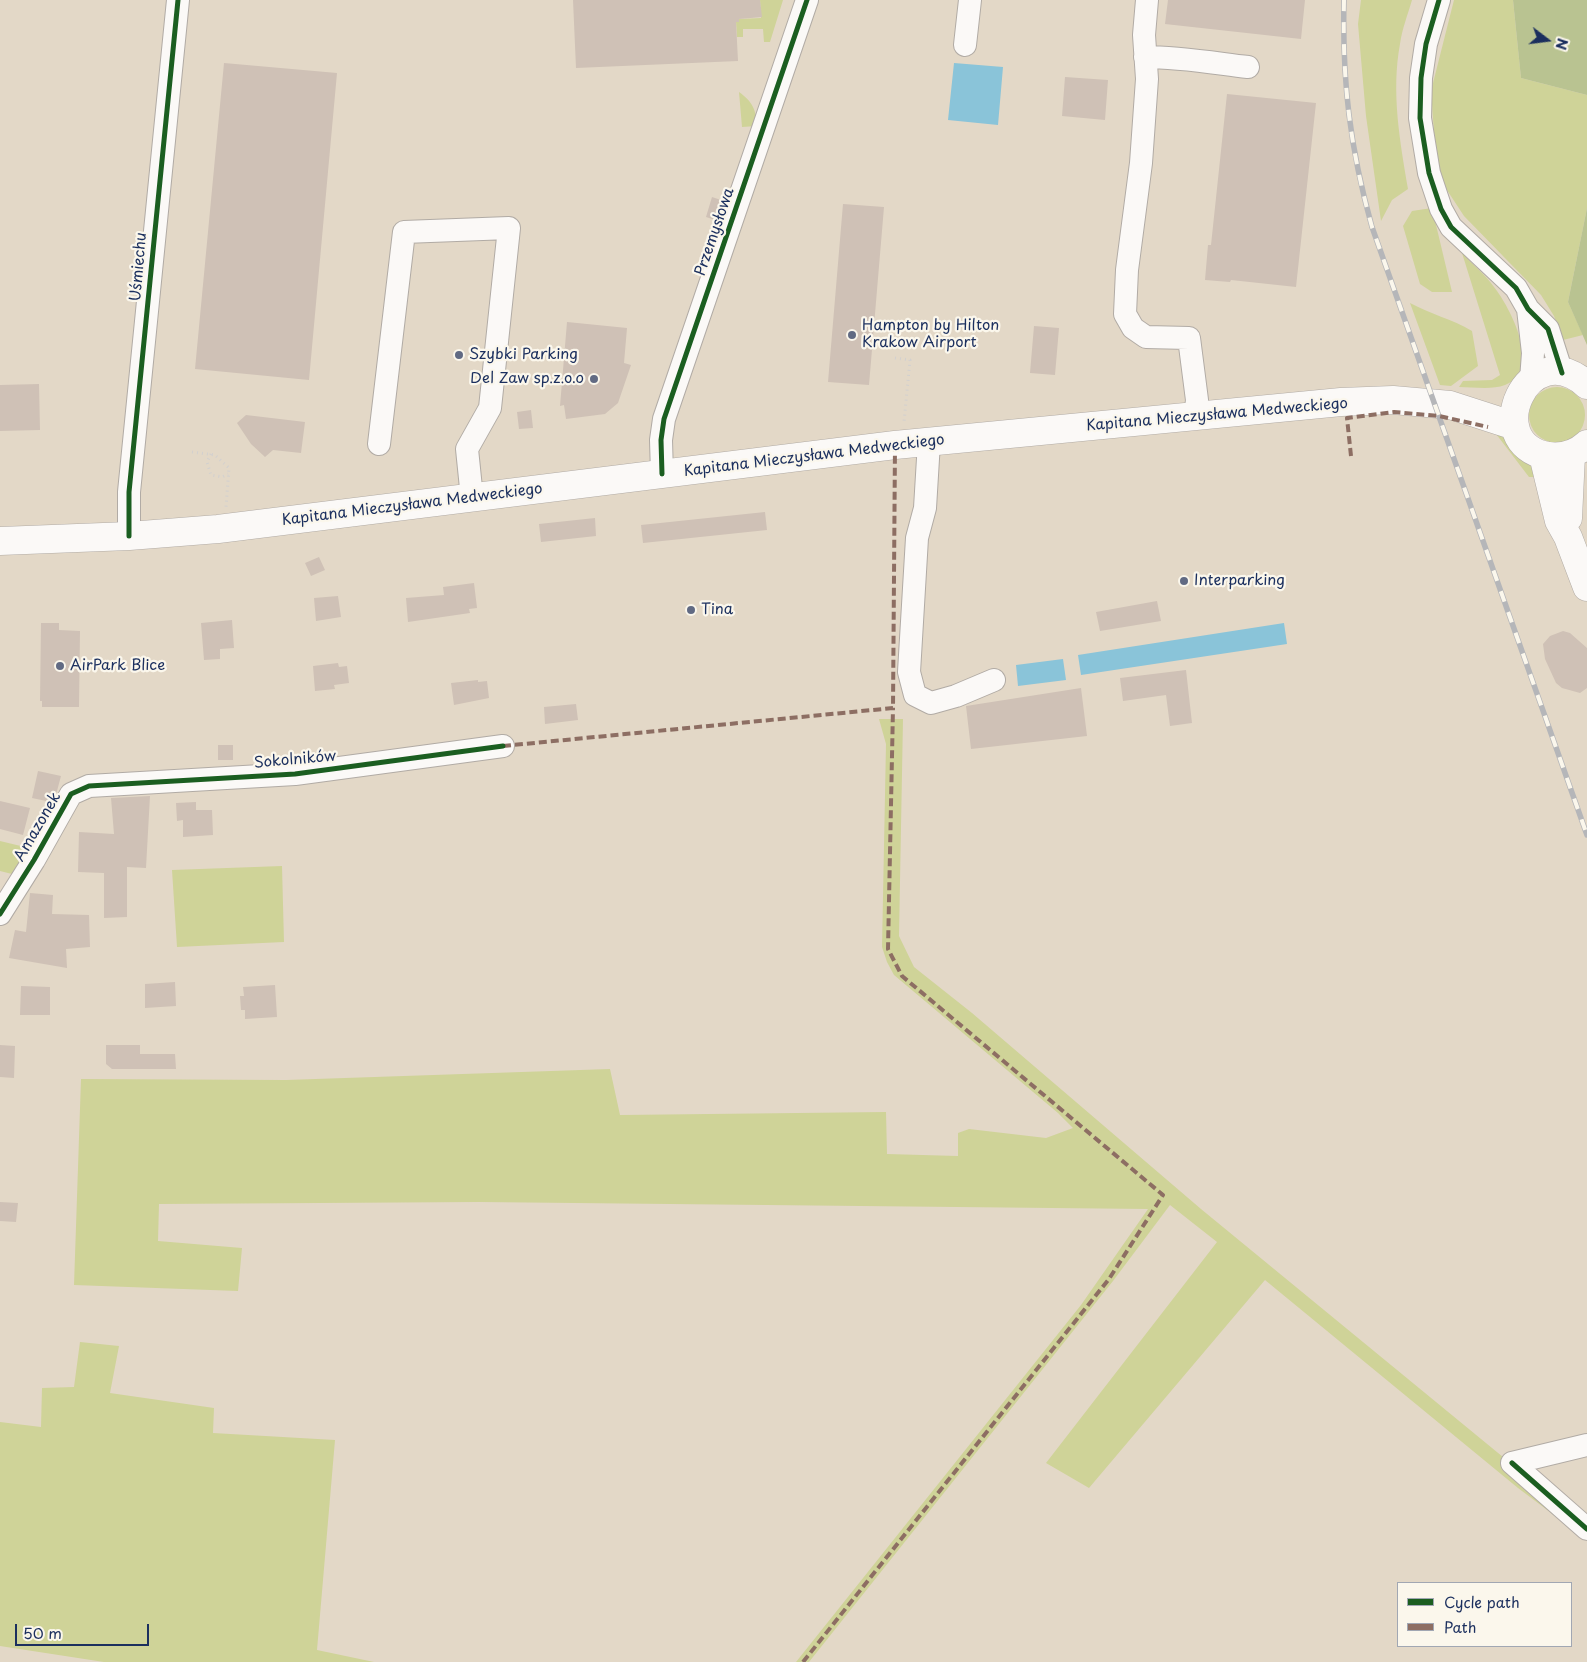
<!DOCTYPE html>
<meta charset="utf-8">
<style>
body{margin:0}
#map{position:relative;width:1587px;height:1662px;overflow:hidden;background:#e3d8c7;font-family:"Playpen Sans",sans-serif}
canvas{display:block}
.legend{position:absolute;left:1397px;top:1582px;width:175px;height:65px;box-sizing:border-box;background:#fbf7ec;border:1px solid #a1a7b3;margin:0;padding:6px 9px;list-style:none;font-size:15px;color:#1b2f5e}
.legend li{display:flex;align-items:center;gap:10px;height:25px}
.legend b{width:25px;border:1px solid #a1a7b3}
.north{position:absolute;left:1522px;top:15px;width:50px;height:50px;-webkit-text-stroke:4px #fbf7ec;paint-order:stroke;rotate:105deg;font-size:14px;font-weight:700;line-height:20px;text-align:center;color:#1b2f5e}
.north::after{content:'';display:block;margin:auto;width:18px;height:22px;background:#1b2f5e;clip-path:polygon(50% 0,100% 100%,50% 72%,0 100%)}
.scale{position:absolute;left:15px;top:1624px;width:134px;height:22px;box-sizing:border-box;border:2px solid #1b2f5e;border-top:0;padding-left:6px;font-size:15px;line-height:18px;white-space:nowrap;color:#1b2f5e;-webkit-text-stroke:4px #fbf7ec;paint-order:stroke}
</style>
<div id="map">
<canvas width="1587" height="1662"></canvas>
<ul class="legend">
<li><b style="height:6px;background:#1b5e20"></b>Cycle path</li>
<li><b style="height:6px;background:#8d6e63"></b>Path</li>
</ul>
<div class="north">N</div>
<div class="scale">50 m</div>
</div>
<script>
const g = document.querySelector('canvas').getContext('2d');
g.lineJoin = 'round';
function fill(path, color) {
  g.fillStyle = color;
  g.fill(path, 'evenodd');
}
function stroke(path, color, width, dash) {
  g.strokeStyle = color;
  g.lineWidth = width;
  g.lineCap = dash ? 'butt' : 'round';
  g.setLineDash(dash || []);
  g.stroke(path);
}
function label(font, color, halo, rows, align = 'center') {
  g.font = font + ' "Playpen Sans",sans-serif';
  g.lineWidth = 4.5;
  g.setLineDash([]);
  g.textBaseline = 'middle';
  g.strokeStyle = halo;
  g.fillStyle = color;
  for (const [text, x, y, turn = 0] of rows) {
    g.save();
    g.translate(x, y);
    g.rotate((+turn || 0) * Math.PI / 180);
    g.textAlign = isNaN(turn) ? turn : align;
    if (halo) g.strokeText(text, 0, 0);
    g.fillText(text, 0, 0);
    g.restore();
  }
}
fill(new Path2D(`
 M760 0H783L770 42H764L763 29H743V37H737L736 22 739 19 761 18Z
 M1361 0H1412C1408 14 1402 29 1400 44 1391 92 1400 142 1408 189L1392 200 1381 221 1366 116 1358 24Z
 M1454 0H1513L1521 78 1587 95V208L1568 302 1583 335 1563 340 1554 316 1541 295 1464 216 1441 181 1435 146 1431 91Z
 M739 92C753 102 756 110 757 126L742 127Z
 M1432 208 1452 292H1432L1420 284 1403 226 1412 211Z
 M1462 253C1472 264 1485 274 1494 287 1510 307 1543 370 1505 385 1492 390 1473 387 1459 387L1463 381 1492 380 1500 375Z
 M1410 303C1430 314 1452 319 1472 331L1478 366 1451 386 1440 385Z
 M1529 415a28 28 0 1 1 56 0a28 28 0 1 1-56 0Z
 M1493 430 1506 431 1541 477H1529Z
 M879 719H903L899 936 914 967 972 1013 1201 1209 1587 1526V1540L1518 1488 1265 1280 1089 1488 1046 1463 1217 1242 1170 1205 1113 1281 809 1662H796L1081 1305 1148 1209 479 1202 159 1204 158 1241 242 1248 238 1291 74 1285 81 1079 286 1080 610 1069 620 1115 886 1112 887 1154 958 1156V1133L969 1129 1046 1138 1073 1128 1058 1113 894 975 887 962 882 947 886 744Z
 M0 841 29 848 12 874 0 871Z
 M282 866 284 942 177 947 172 870Z
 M80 1342 119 1346 110 1393 214 1408 213 1433 335 1440 317 1650 374 1662H104L0 1646V1422L41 1427 42 1388 74 1387Z`), '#cfd398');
fill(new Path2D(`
 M1513 0H1587V95L1521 78Z
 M1587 208V345L1568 302Z`), '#b9c391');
fill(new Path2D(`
 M954 63 1003 67 998 125 948 120Z
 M1284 623 1287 644 1081 675 1078 655Z
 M1063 659 1066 680 1018 686 1016 665Z`), '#8ac4d9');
fill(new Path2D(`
 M573 0H760L762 17 739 19V22H736L738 61 576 68Z
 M1168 0H1305L1301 39 1165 24Z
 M224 63 337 73 309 380 195 369Z
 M1065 77 1108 80 1105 120 1062 116Z
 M1227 94 1316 103 1296 287 1231 280 1230 282 1205 280 1208 245H1211Z
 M712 197 724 201 718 221 706 217Z
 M843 204 884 207 869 385 828 382Z
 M567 322 627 328 624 363 631 365 618 403 605 414 566 419 564 405 560 406Z
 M1034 326 1059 328 1055 375 1030 373Z
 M39 384 40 430 0 431V385Z
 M531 410 533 428 519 429 517 412Z
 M246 415 305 422 301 453 273 450 265 457 251 444 237 423Z
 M765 512 767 530 643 543 641 525Z
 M595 518 596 536 541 542 539 524Z
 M319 557 325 570 311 576 305 563Z
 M474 583 477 608 469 609 470 613 408 622 406 598 444 595 443 587Z
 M338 596 341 617 316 621 314 598Z
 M1157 601 1161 621 1100 631 1096 612Z
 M232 620 234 648 220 649V659L204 660 201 623Z
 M41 623H59V630L80 631 79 707H42V701H40Z
 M1563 631 1570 633 1587 648V688L1580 693 1562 688 1556 683 1545 659 1543 644 1550 636Z
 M338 663 339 667 347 666 349 683 334 685 335 689 315 691 313 666Z
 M1186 670 1192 723 1170 726 1166 695 1123 701 1120 678Z
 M478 680V682L487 681 489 698 454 705 451 683Z
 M1081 688 1087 736 971 749 966 706Z
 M576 704 578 720 545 724 544 707Z
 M218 745H233V760H218Z
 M38 771 61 776 57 791 51 802 32 798Z
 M150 796 146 868 127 867V917L104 918V873L78 872 79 832 114 834 111 798Z
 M0 801 30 808 23 835 0 829Z
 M196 802V810H212L213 835 183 837V820L177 821 176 803Z
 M30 893 53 895 52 914 89 915 90 947 66 949 67 968 9 958 15 930 26 932Z
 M175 982 176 1006 145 1008V984Z
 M275 985 277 1017 245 1019V1010H241L240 996H244L243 987Z
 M21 986 50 987V1015H20Z
 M0 1045 15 1046 14 1078 0 1077Z
 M106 1045H140V1054H175L176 1069H112L106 1064Z
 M0 1202 18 1203 16 1222 0 1221Z`), '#cfc1b6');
const minor = new Path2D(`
 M1147 0 1144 35 1147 79 1141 163 1127 270 1125 314 1133 328 1146 337 1189 338 1197 400 1195 418
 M1439 0 1426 44 1421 78 1420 118 1429 173 1441 209 1451 227 1516 288 1528 309 1548 329 1562 373
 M965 45 970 0
 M1145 57C1180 57 1214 63 1248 67
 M1528 309 1533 353 1531 380
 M929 442 925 508 917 538 909 672 915 695 931 703 956 696 994 680
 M379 444 404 232 509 228 490 408 467 449 472 498
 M662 474 661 440 664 419 807 0
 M129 536V492L178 0
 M0 914 34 860 71 794 89 786 295 774 503 746
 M1512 1463 1587 1529
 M1512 1463 1587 1445`);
const major = new Path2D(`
 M1587 385C1528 332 1479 444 1548 456 1563 458 1576 454 1587 444
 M1543 455 1559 521 1568 537 1587 587
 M1568 518 1571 455
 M0 541 129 536 218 529 895 445 1341 402 1393 400 1450 405 1515 426`);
stroke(minor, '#b1aba5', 24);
stroke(major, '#b1aba5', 29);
stroke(new Path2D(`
 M895 358 910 360 904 422
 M192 452 215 455 229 468 226 507
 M211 454 207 462 211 475 222 477 228 474`), '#d2d0cf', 3, [1, 4]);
stroke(minor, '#fbf9f7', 22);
stroke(major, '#fbf9f7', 28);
const rail = new Path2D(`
 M1344 0C1342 82 1350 148 1372 227L1587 835`);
stroke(rail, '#b5b6b9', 5.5);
stroke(rail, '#fbf7ec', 4, [11]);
stroke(new Path2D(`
 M1351 456 1347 418 1394 412 1439 416 1488 427
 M503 746 893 708 895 445
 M803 1662 1109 1279 1163 1195 902 976 888 949 893 708`), '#8d6e63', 4, [8, 4]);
stroke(new Path2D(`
 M1439 0 1426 44 1421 78 1420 118 1429 173 1441 209 1451 227 1516 288 1528 309 1548 329 1562 373
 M662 474 661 440 664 419 807 0
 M129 536V492L178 0
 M0 914 34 860 71 794 89 786 295 774 503 746
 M1512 1463 1587 1529`), '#1b5e20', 5);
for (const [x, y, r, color] of [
 [852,335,5,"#616a83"],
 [459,355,5,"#616a83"],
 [594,379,5,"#616a83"],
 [1184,581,5,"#616a83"],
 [691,610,5,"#616a83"],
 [60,666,5,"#616a83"]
]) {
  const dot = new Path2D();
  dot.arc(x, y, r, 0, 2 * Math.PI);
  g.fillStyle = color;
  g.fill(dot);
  stroke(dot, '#fbf7ec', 2);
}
label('15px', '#1b2f5e', '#fbf7ec', [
 ["Przemysłowa",715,232,-71],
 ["Uśmiechu",139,267,-85],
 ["Kapitana Mieczysława Medweckiego",1217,415,-5],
 ["Kapitana Mieczysława Medweckiego",814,456,-7],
 ["Kapitana Mieczysława Medweckiego",412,505,-7],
 ["Sokolników",295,760,-5],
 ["Amazonek",38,827,-60]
]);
label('15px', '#1b2f5e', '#fbf7ec', [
 ["Hampton by Hilton",862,326],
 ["Krakow Airport",862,343],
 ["Szybki Parking",469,355],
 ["Del Zaw sp.z.o.o",584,379,"right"],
 ["Interparking",1194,581],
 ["Tina",701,610],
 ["AirPark Blice",70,666]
], 'left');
</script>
